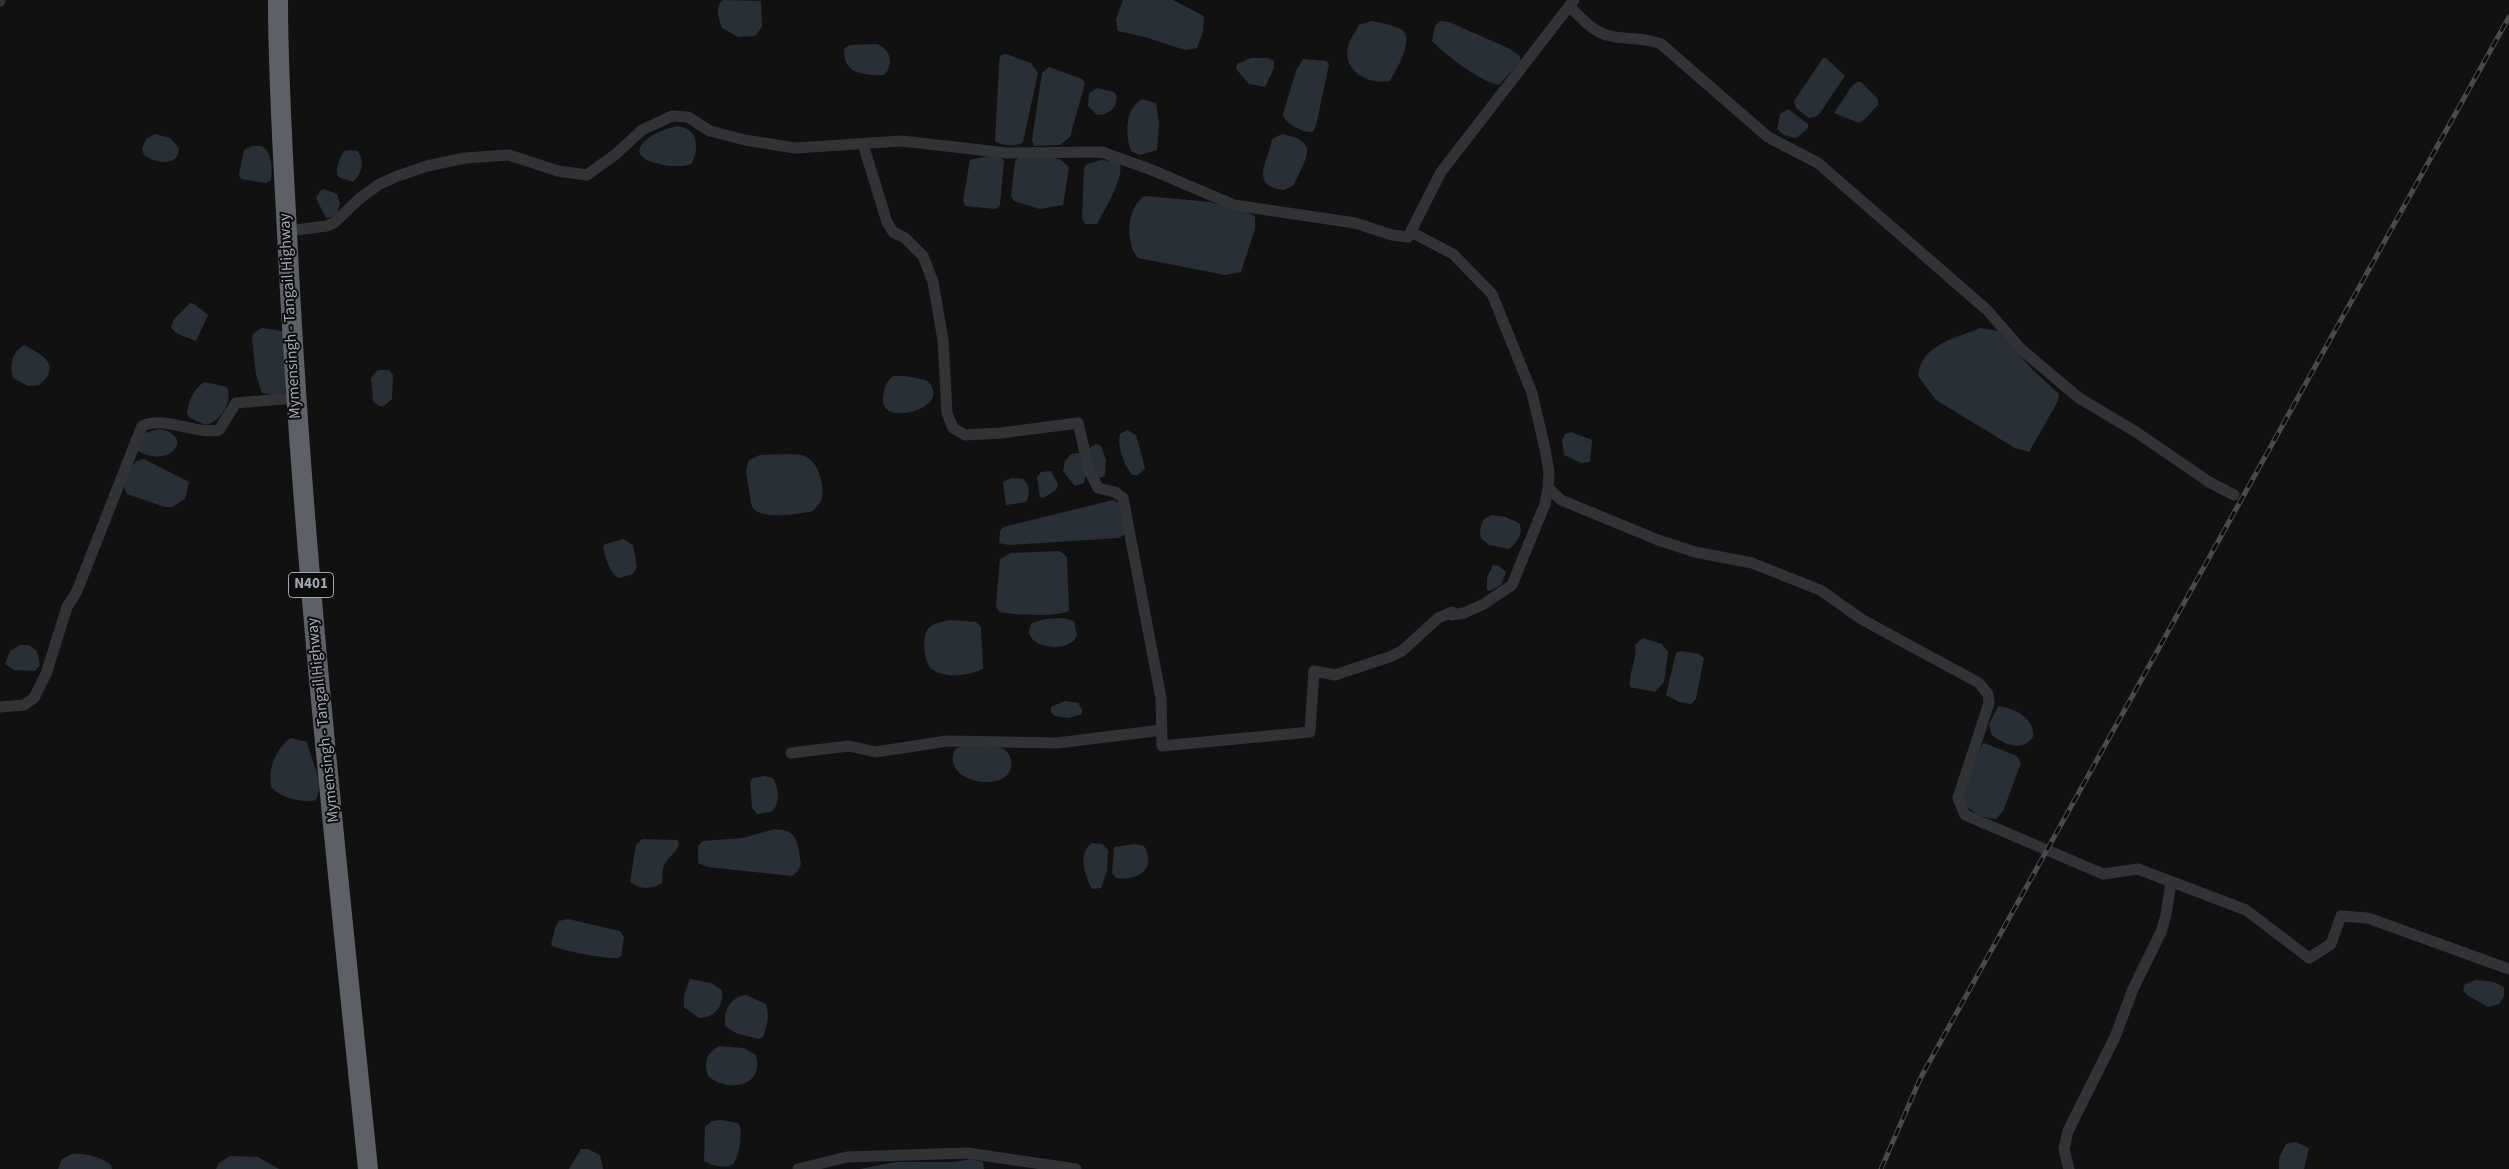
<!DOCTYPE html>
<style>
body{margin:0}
canvas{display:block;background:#111112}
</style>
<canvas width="2509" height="1169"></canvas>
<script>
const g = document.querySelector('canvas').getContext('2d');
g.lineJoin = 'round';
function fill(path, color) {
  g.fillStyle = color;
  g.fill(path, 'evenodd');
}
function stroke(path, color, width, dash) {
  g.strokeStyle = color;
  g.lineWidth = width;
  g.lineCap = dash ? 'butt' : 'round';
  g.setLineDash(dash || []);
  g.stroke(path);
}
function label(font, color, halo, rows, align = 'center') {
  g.font = font + ' "Source Sans 3",sans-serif';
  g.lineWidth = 4;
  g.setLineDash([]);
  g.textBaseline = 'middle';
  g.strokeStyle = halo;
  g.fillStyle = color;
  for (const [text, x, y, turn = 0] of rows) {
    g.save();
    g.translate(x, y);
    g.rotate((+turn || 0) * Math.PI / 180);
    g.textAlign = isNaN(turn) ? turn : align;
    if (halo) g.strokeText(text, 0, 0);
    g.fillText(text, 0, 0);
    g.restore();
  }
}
fill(new Path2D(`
 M723 0 761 1 762 27 755 36 738 37 722 28C719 19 714 7 723 0Z
 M1123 0H1173L1202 15 1204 17 1203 32 1197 48 1185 50 1145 37 1118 31 1116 19Z
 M1372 21C1381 23 1394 25 1402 30 1415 39 1396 70 1390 81 1370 85 1342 72 1348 47 1349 40 1356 32 1359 25Z
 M1440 21 1449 22 1508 48 1520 56V62L1499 85C1479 81 1446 55 1432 41L1435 26Z
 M876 44C890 47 895 65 884 75 863 75 843 74 844 49L850 45Z
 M1006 54 1031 63 1038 73 1023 142C1017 147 1002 146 995 141L999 65 1000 56Z
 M1251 58H1268L1274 61V68L1265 87 1249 84 1236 69 1237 64Z
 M1823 58H1826L1845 76 1820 113 1815 117 1809 118 1796 108 1794 101Z
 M1303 59 1326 61 1329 64 1316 126 1313 132C1304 133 1284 124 1283 114L1296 71Z
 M1049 67 1082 79 1085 83 1070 137 1060 145 1034 146 1032 140 1042 73Z
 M1857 82H1861L1878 99V105L1864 120 1859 123 1834 113 1852 86Z
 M1097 88 1114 92 1117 97C1116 109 1108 115 1097 115L1088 106 1089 93Z
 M1142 99 1156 103 1159 123 1157 150 1140 155 1131 151C1125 134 1125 109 1142 99Z
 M1788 109 1808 124V128L1796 138 1784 135 1777 129 1780 114Z
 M677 126C681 127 686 128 689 130 699 137 697 156 691 164 685 167 679 166 672 166 618 160 640 135 677 126Z
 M155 134 170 138 179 148C179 168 154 163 144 155L142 149 146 139Z
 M1282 134C1321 142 1306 157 1294 185L1284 190C1248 186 1269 160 1272 139Z
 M261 146C273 152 272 168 271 180L266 183 241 179 239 174 244 150 252 146Z
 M350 150 358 151C365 162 362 174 353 182L338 177C335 167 339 160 344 151Z
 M988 156 1000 157 1004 160 1000 205 996 209 965 206 963 200 970 160Z
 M1047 156 1061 160 1069 167 1063 205 1040 209 1014 201 1011 196 1015 161 1018 158Z
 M1101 160 1112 161 1120 164C1124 179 1104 210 1097 224H1085L1082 218 1084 169 1087 164Z
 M324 189 337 194 340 204 336 216 326 218 316 198 321 190Z
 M1145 196 1210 202 1251 214 1255 217V229L1241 272 1225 275 1138 258C1125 243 1126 207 1145 196Z
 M190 303 194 304 208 315 196 341 176 333 171 327 174 319Z
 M262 328 282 331 284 334 286 385 285 393 279 396 262 393 256 375 252 337 255 332Z
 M1980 328 1998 331 2033 370 2059 394 2058 401 2029 452 2015 448 1936 400 1918 376C1921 344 1955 339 1980 328Z
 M24 345C42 354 63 366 39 385L28 386 13 378C9 365 12 352 24 345Z
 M378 370H389L393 375 392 399 384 406H379L373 401 371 378Z
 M893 376H904L926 380C958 407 878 430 883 397 884 388 886 382 893 376Z
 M205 382 227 387C233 402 221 421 206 425L190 418 187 414C188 402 194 387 205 382Z
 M159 429C196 435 171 471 136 450L142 434Z
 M1127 430 1136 435 1145 468 1138 475H1133C1124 466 1117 446 1120 434Z
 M1571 432 1592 440 1590 462 1581 463 1564 455 1562 441 1565 434Z
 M1096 444 1101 446 1106 460 1105 475 1101 478 1097 477 1088 449Z
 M1081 453 1086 473 1084 483 1075 486 1063 471 1065 461 1071 454Z
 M760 455C768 455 798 453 804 456 819 461 824 485 822 498 821 503 816 507 813 511 800 514 762 520 753 508 750 503 750 495 749 489 747 476 744 472 749 460Z
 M144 459 189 482 185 499 172 507H165L127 494 123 485C129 473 130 461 144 459Z
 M1051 471 1058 484 1056 490 1043 498 1040 497 1037 477 1041 472Z
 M1011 478 1023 479C1030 484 1030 495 1026 502L1006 505 1003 482Z
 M1113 500 1119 503 1125 534 1119 538 1009 545 999 543 1000 531 1003 527Z
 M1491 515 1505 517 1519 523C1524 533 1517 543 1509 549L1489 545 1481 538 1480 530 1483 520Z
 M623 539 633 545 637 567 633 574 619 578C609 573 605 556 603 545Z
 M1060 551 1067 557 1069 611C1058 617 1013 615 999 612L996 606 1000 559 1011 553Z
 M1493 565 1499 566 1506 572 1501 585 1490 591 1487 590V578Z
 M1063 618 1074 621 1077 635C1070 657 1016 646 1032 623L1045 619Z
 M949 620 976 622 981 627 983 669C970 675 947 679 933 670 924 664 921 638 928 629 933 623 942 622 949 620Z
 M1643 638 1662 644 1668 652 1664 682 1655 692 1630 687C1628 672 1638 660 1635 645Z
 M20 645H29L37 651 40 665 35 671 14 670 5 664 10 651Z
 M1680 651 1699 654 1704 658 1696 699 1691 704 1679 702 1666 695 1676 653Z
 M1065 701 1078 703 1082 709V714L1068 718 1055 716 1051 712V707Z
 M1998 706C2014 708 2035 718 2033 737 2022 752 2005 745 1992 735L1989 725Z
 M290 738 307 742C311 761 325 782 316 800 304 804 279 797 271 787 268 767 275 751 290 738Z
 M1984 743 2017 756 2021 763 2003 811 1996 819C1980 817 1969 813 1963 798L1981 746Z
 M961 747C976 747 1008 740 1011 760 1017 797 936 784 956 748Z
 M765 776 773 778C778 788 782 803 771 812L757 814 752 808 750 782 753 778Z
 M771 830C797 827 798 842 801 864L798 871 792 876 708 867 698 863V846L703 841 743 838Z
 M642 839 677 840 679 843C677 851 674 853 669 858 662 864 662 874 662 883 653 890 638 889 630 882L636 845Z
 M1092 843 1102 844 1108 850 1107 871 1101 888 1092 889C1085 875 1077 854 1092 843Z
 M1135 844 1144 846C1157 869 1139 881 1116 878L1112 873 1114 847Z
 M568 919 620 931 624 937 621 956 618 958C605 959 562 951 551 945L555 928 559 921Z
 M690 979 711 983 722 990C724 1006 715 1018 699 1018L684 1007V995Z
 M2476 980 2494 982 2504 987V996L2499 1004 2488 1007 2467 995 2463 990 2465 984Z
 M746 995 766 1004C770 1016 767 1025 763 1037L759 1039 738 1034 726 1027C722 1012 730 997 746 995Z
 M719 1046 744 1048 756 1055C765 1087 728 1093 708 1076 704 1061 706 1054 719 1046Z
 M721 1120 738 1123C744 1130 739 1160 732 1165 724 1169 711 1165 704 1161L705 1127 712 1121Z
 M2296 1142 2309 1148 2304 1169H2279V1158L2286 1144Z
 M581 1149H588L600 1155 603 1169H569Z
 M72 1154C85 1153 101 1157 111 1165L112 1169H58L62 1159Z
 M230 1156 258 1157 279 1169H216L219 1163Z
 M971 1159 983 1162 984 1169H860L895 1162H954Z`), '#282f36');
stroke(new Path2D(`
 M0 1V0
 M1569 6C1578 14 1588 27 1599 32 1619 42 1641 35 1661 44L1768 137 1818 163 1987 310 2021 349 2079 398 2136 432 2209 482 2234 495
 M863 144 887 222 893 232 905 238 923 256 933 282 943 340 947 413 953 428 965 435 1001 433 1078 423 1089 470 1098 488 1115 492 1123 498 1161 698 1162 746 1310 732 1314 671 1335 675 1392 656 1402 651 1438 618 1452 612 1451 615 1464 613 1484 604 1512 585 1545 504 1548 488
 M287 231 327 226 335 222 359 199 378 185 395 177 427 166 465 158 509 155 558 171 587 175 616 154 642 130 672 116 688 117 710 131 745 140 795 148 902 141 1007 153 1102 152 1152 170 1234 205 1355 223 1392 235 1408 237 1441 172 1574 0
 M1411 232 1453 254 1492 294 1532 393 1545 449 1549 472 1548 488 1561 500 1658 540 1695 552 1752 563 1820 590 1863 620 1979 683 1988 694 1989 703 1958 798 1965 815 2103 874 2138 869 2246 910 2309 958 2331 944 2341 916 2368 918 2509 969
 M0 707 24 705 34 698 46 674 67 607 77 591 142 426C163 415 195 435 219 430L236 403 295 398
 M791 753 849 746 876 752 947 741 1057 743 1162 730
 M798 1169 847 1157 967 1153 1076 1169
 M2069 1169 2064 1149 2068 1131 2115 1037 2133 989 2161 932 2166 915 2171 882`), '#323337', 11);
stroke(new Path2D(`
 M278 0C278 85 284 168 288 253 303 559 337 864 368 1169`), '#5e6068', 20);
const rail = new Path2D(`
 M1881 1169 1921 1077 2509 17`);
stroke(rail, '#494a50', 5);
stroke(rail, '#0c0c0d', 3, [9]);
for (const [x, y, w] of [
 [311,585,45]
]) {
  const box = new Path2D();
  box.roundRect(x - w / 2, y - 12.5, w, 25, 4);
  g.fillStyle = '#0c0c0d';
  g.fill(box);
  stroke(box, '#a2a7b3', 1);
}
label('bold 15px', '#a2a7b3', null, [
 ["N401",311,585]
]);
label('16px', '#a2a7b3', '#0c0c0d', [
 ["Mymensingh - Tangail Highway",291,316,-93],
 ["Mymensingh - Tangail Highway",324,720,-96]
]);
</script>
